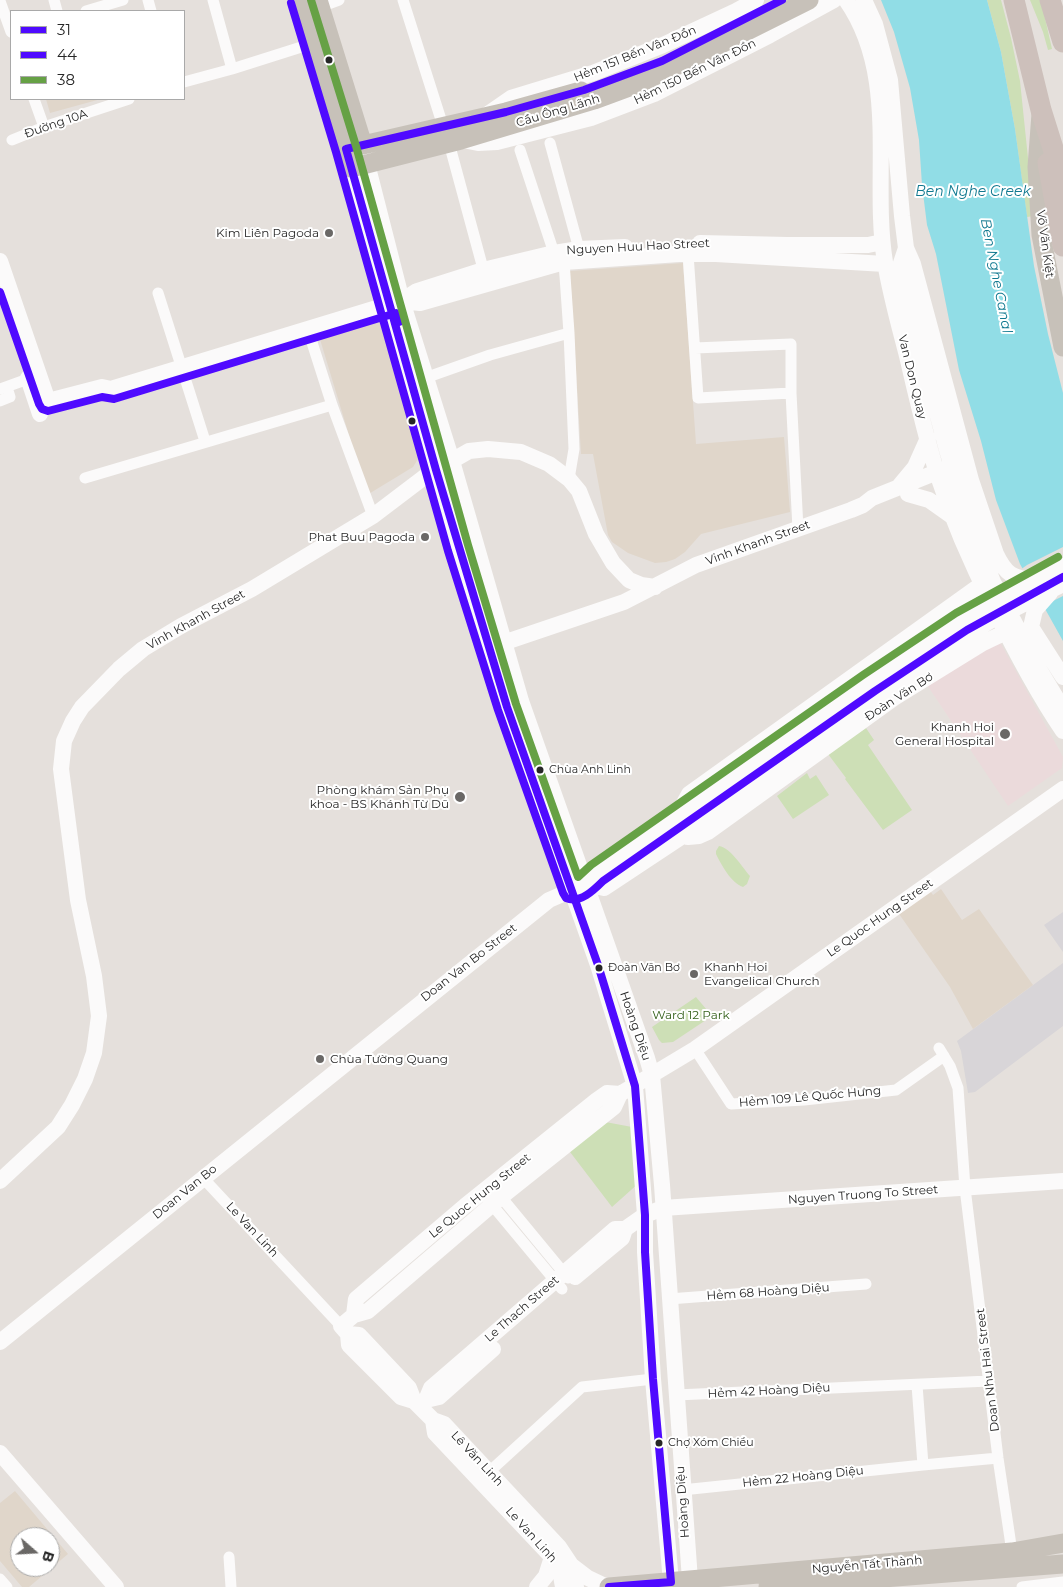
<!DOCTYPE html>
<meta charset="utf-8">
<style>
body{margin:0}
#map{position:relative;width:1063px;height:1587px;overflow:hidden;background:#e5e0dc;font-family:Montserrat,sans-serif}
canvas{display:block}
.legend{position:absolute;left:10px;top:10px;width:175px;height:90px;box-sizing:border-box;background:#fff;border:1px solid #a9a9a9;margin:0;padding:6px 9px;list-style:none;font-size:15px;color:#272727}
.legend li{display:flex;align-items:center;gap:10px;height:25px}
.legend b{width:25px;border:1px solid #a9a9a9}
.north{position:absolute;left:10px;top:1527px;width:50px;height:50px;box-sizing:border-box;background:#fff;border:1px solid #a9a9a9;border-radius:50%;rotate:109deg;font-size:14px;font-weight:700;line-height:20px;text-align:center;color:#272727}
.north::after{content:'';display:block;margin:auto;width:18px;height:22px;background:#6a6866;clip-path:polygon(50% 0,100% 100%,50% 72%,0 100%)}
</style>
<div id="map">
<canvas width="1063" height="1587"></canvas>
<ul class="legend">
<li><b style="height:6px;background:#4f0aff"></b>31</li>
<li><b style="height:6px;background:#4f0aff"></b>44</li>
<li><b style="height:6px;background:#66a145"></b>38</li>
</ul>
<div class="north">B</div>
</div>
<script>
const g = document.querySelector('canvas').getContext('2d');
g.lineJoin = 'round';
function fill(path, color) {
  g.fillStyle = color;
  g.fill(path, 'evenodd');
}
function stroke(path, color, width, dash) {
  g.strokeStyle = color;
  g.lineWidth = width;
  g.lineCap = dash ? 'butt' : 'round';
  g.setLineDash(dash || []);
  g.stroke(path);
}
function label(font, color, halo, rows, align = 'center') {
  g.font = font + ' Montserrat,sans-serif';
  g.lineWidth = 4;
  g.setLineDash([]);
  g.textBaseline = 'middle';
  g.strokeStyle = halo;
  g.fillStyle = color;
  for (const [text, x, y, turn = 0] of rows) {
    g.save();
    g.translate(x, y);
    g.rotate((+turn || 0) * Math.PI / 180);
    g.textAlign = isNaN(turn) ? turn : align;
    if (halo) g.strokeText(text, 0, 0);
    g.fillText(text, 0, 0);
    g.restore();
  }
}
fill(new Path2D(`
 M1063 912V952L1044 925Z
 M1063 963V1026L975 1092 968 1093 961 1051 957 1041Z`), '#d8d5d8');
fill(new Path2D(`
 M46 99H101L50 113Z
 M683 263 696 444 784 437 790 512 701 534 685 552 675 559 666 562 655 563 628 553 612 542 608 535 593 454H581L570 271Z
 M385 316 417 437 418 459 413 467 367 495 319 336Z
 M928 888 933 895 941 889 962 920 979 909 1033 985 973 1029 950 987 897 911Z
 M15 1491 68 1554 29 1587H22L0 1561V1503ZM20 1537H50V1567H20Z`), '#e0d6ca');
fill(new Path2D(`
 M1000 642 1063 757 1062 768 1008 806 927 685Z`), '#ebdadb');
fill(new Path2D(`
 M987 0H1001L1011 38 1020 81 1034 216 1027 217 1015 129 1001 52Z
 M1030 0H1041L1052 49 1048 50 1043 32Z
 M866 728 874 740 868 745 912 810 883 830 845 779 846 778 828 754Z
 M807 773 810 779 816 775 829 795 793 819 777 796Z
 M719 846C731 848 742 867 750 876L747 884 743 887C731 883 721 864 716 854V851Z
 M696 997 712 1016 673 1042 662 1043 659 1040 652 1027Z
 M600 1121 632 1127 640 1182 612 1207 567 1148Z`), '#cddfb6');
fill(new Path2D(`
 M881 0H987L1001 52 1015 129 1034 266 1048 334 1063 393V641L1020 564 996 500 981 441 959 370 936 254 927 225 922 185 919 140 910 88 894 32Z`), '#91dde6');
fill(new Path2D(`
 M1063 547V596L1047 604 1020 570 1027 565Z`), '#e5e0dc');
stroke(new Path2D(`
 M54 0 57 11
 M148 0 151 11
 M213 0 232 69
 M403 0 443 126
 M0 1 11 32
 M320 7 339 0
 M86 11 123 0
 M184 82 232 69 314 43
 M34 99 44 127
 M12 140 44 127 129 99
 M449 143 485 276
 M550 143 579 249
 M520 150 554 253
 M688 254 698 398 791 393
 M564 262 569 333 574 449 569 479
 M158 293 205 441
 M308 330 332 405 373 516
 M695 348 791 344V393L798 529
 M425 378 490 355 569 333
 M0 389 28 379
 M0 401 10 397 7 387
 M85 478 332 405
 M939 1048 950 1066 958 1088 965 1188 998 1458 1012 1552
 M695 1049 731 1104 804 1100 896 1090 944 1056
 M203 1178 341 1326
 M497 1192 568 1278
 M488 1200 562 1289
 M669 1299 866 1284
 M917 1385 923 1465
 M676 1395 989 1381
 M489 1472 582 1387 653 1379
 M682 1490 923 1465 998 1458
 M229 1557 231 1587
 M0 1579 7 1587
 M1022 1587 1063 1582`), '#fbfafa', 11);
stroke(new Path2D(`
 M846 0C900 77 871 176 885 262 890 293 899 325 907 356 916 395 925 435 937 473 952 519 971 563 993 606 1014 649 1036 691 1063 731
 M864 0 875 24 890 80 902 216 906 248 900 266 907 301 947 450 967 516 993 582 1039 669 1063 709
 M485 116 511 98 593 73 663 45 736 11 756 0
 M463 140 478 143 497 142 591 118 654 94 770 35 834 0
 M364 152 402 301 452 461 521 701 647 1058 652 1075 662 1185 690 1580
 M351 168 458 548 507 707 598 965 635 1086 645 1215V1252L653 1379 671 1582
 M700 243 787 245H868L882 242
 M906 248 913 264 971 480 996 554C1006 575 1012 577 1034 581
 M0 261 48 401
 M402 301 417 291 483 270 554 253 579 249 625 247
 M28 378 40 414
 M48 401 102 387 111 389 377 308 402 301 420 303 564 262 679 254H716L885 264
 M900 485 915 467 928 438
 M908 494 929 500 953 517
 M1050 593 1035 610 1031 627 1063 677
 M494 646 624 602 696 565 851 510 863 505 872 498 947 468
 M677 816 689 794 982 584
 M688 837 699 836 708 832 894 698 983 643 1006 632
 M586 884 604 888 681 837 929 659 990 621 1063 584
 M0 1181 58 1127 72 1105 85 1079 94 1053 99 1016 94 976 78 900 61 769 64 741 73 721 82 707 119 669 143 649 181 626 252 589 373 516 427 475 469 451 488 449 521 452 549 464 569 479 579 491 596 534 613 563 629 580 641 585 655 587
 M575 1277 622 1238 625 1229
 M354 1315 356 1299 370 1287 465 1206 597 1100 607 1093 620 1094 695 1049 1063 789
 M348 1334 359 1335 409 1388 414 1401 433 1420 444 1424 559 1547 571 1565 576 1587
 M0 1342 549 900 586 884 597 873 668 824 869 683 962 621 1063 566
 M426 1400 439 1397 493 1349
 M414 1401 401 1397 349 1345 348 1334 341 1326 354 1315 368 1311 501 1197 614 1107 620 1094
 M419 1406 426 1400 431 1388 600 1242 615 1229H625L645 1215 663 1208 1063 1181
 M433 1420 435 1433 552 1557 560 1570 563 1587
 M0 1453 116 1587
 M571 1565 588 1578 607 1587
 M537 1587 546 1576 552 1557`), '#fbfafa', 16);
stroke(new Path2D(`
 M301 0 351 168 461 140 594 100 640 83 693 58 809 0
 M318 0 363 145 506 112 581 91
 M1041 114 1037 167 1041 235 1063 347
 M609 1587 1012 1552 1063 1543
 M768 1587 1063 1564`), '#c7c1b9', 19);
stroke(new Path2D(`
 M1014 0 1041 110 1063 180
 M1050 0 1063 42
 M1048 163 1063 246`), '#cdc0bb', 21);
stroke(new Path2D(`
 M609 1587 671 1582 653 1379 645 1252V1215L635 1086 598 965 507 707 436 470 346 149 506 112 584 90 662 61 782 0`), '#4f0aff', 8);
stroke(new Path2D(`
 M291 3 336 152 448 551 498 710 563 893 566 898C580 904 594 890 603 881L875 691 967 630 1063 577
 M0 292 39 404 42 409 48 411 102 397 114 399 396 313 399 322`), '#4f0aff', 8);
stroke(new Path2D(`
 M311 0 356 146 468 545 516 704 578 877 591 865 863 675 956 613 1058 557`), '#66a145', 8);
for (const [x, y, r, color] of [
 [329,60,4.5,"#272727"],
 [329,233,5,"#6a6866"],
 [412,421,4.5,"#272727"],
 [425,537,5,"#6a6866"],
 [1005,734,6,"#6a6866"],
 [540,770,4.5,"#272727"],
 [460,797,6,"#6a6866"],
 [599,968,4.5,"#272727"],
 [694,974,5,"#6a6866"],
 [320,1059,5,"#6a6866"],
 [659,1443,4.5,"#272727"]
]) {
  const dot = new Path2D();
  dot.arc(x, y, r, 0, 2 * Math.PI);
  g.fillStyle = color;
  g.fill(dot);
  stroke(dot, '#fff', 2);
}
label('11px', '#272727', '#fff', [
 ["Chùa Anh Linh",549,770],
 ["Đoàn Văn Bơ",608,968],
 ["Chợ Xóm Chiều",668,1443]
], 'left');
label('12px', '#272727', '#fff', [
 ["Hẻm 151 Bến Vân Đồn",635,54,-22],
 ["Hẻm 150 Bến Vân Đồn",695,72,-26],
 ["Cầu Ông Lãnh",558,111,-17],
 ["Đường 10A",56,124,-19],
 ["Võ Văn Kiệt",1045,244,82],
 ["Nguyen Huu Hao Street",638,247,-3],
 ["Van Don Quay",912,377,76],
 ["Vinh Khanh Street",758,543,-20],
 ["Vinh Khanh Street",196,620,-29],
 ["Đoàn Văn Bơ",899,697,-33],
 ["Le Quoc Hung Street",880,918,-35],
 ["Doan Van Bo Street",469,963,-38],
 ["Hoàng Diệu",635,1026,71],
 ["Hẻm 109 Lê Quốc Hưng",810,1097,-5],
 ["Doan Van Bo",185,1192,-39],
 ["Nguyen Truong To Street",863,1195,-4],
 ["Le Quoc Hung Street",480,1196,-39],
 ["Le Van Linh",252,1230,47],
 ["Hẻm 68 Hoàng Diệu",768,1292,-4],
 ["Le Thach Street",522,1309,-41],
 ["Doan Nhu Hai Street",988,1370,-97],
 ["Hẻm 42 Hoàng Diệu",769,1391,-3],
 ["Lê Văn Linh",477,1459,47],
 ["Hẻm 22 Hoàng Diệu",803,1477,-6],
 ["Hoàng Diệu",683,1502,-94],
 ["Le Van Linh",531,1535,48],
 ["Nguyễn Tất Thành",867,1565,-5]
]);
label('12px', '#272727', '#fff', [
 ["Kim Liên Pagoda",319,233],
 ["Phat Buu Pagoda",415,537],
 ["Khanh Hoi",994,727],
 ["General Hospital",994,741],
 ["Phòng khám Sản Phụ",449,790],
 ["khoa - BS Khánh Từ Dũ",449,804],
 ["Khanh Hoi",704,967,"left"],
 ["Evangelical Church",704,981,"left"],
 ["Chùa Tường Quang",330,1059,"left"]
], 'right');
label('12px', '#34601b', '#fff', [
 ["Ward 12 Park",691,1015]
]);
label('italic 14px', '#117990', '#fff', [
 ["Ben Nghe Creek",973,192],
 ["Ben Nghe Canal",996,276,79]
]);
</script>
